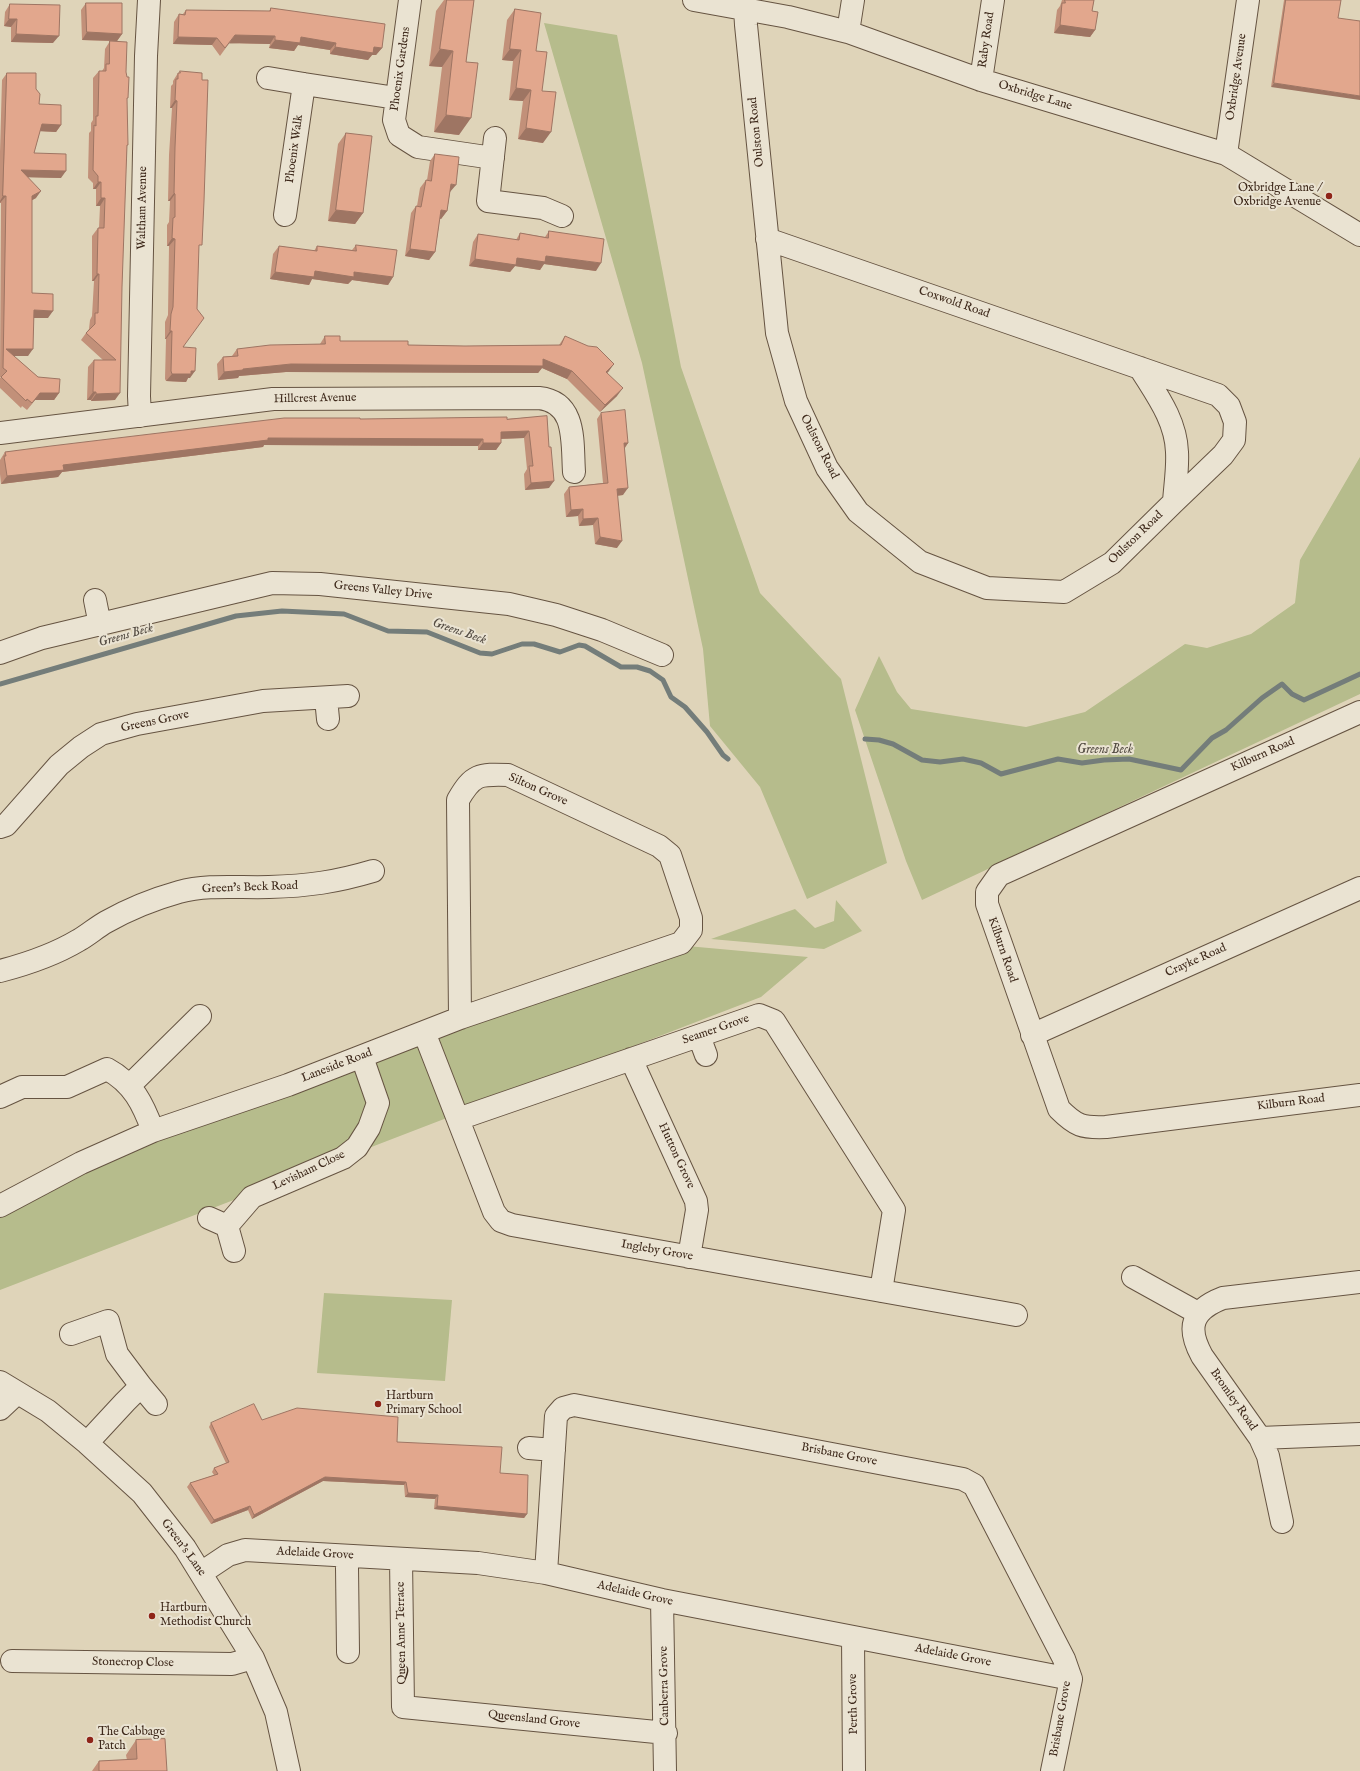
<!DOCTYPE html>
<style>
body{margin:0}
canvas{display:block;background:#dfd4b9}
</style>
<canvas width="1360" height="1771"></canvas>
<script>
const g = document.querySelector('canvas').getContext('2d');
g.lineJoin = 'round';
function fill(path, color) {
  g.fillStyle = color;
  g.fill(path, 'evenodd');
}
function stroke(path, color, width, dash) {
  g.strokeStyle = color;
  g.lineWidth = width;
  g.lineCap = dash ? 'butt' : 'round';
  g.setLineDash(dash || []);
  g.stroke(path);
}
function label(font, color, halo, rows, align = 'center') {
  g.font = font + ' "IM FELL English",serif';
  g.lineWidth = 4;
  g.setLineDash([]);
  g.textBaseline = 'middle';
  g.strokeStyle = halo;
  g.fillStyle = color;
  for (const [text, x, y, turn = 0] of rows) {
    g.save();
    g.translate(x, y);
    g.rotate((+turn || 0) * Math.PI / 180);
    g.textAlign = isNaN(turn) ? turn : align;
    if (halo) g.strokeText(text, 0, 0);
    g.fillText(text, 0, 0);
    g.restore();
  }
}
fill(new Path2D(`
 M544 23 617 35 681 367 760 593 841 679 887 863 807 899 760 787 710 726 703 649 642 363Z
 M1360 457V694L922 900 906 861 855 710 879 656 897 692 911 709 1026 727 1085 712 1185 644 1207 648 1251 634 1295 603 1300 560Z
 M836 900 862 931 824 949 711 939 795 909 815 928 834 921Z
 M687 946 808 957 761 997 0 1290V1196Z
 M324 1293 452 1300 445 1381 317 1373Z`), '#b6bc8c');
stroke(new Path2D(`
 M0 684 236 616 282 611 344 614 388 631 427 632 480 653 492 654 522 644H534L560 652 579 645 585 646 621 667H637L650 671 663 680 671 697 685 707 707 732 723 755 728 759
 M865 739 879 740 893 744 922 760 940 762 963 759 981 763 1001 774 1058 759 1082 763 1104 760 1129 759 1181 770 1212 738 1226 730 1262 698 1282 684 1292 694 1304 700 1360 674`), '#747d7a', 5);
const minor = new Path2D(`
 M410 0 394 120 399 135 418 147 493 158
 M694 0 788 17 848 32 981 80 1226 154 1360 235
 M745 8 746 25 777 333 796 401 827 468 858 512 920 562 987 588 1064 592 1112 563 1174 502 1223 455 1234 440 1235 422 1229 406 1218 395 767 239
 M848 32 853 0
 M268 78 304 84
 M981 80 993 0
 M495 138 488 201 543 208 562 216
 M1226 154 1248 0
 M285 215 304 84 396 98
 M1140 368C1156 394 1176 420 1177 452 1178 468 1175 486 1174 502
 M140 416 139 396 146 56 149 0
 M0 433 273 399 539 398C577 402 572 442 574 472
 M95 600 100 625
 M0 653 42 638 272 583 320 584 509 604 556 615 602 630 662 655
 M326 698 328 719
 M1360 712 999 875 987 892V904L1059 1109C1076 1126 1082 1128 1106 1127L1360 1095
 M0 827 6 825 59 765 81 747 101 734 137 724 263 701 348 696
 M0 971C27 964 54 955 79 940 88 935 97 927 106 922 129 909 154 899 179 892 208 884 239 888 269 887 308 886 336 882 373 871
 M424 1032 494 1212 501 1221 512 1225 1016 1315
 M1032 1035 1360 888
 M699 1036 706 1055
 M631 1059 696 1201 697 1210 689 1257
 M130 1085 200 1016
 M0 1097 22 1087H67L107 1069C133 1083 143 1104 153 1131
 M458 1119 759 1015 774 1021 894 1210 881 1291
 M0 1206 81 1163 153 1131 288 1085 460 1018 681 943 691 930V918L670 855 659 846 508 775C479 774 473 774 458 800L460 1018
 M209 1218 227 1226
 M234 1251 227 1226 252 1197 343 1158 357 1147 369 1128 378 1103 362 1057
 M1133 1277 1198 1313
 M1360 1282 1223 1298C1192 1310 1186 1327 1202 1356L1260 1438 1360 1434
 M71 1334 108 1321 117 1354 141 1386 125 1402 87 1443
 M0 1382 48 1411 87 1443 142 1493 185 1548 253 1658 276 1712 289 1771
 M141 1386 156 1404
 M0 1409 17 1393
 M1260 1438 1268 1456 1282 1522
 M529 1448 554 1450
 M401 1559 403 1707 666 1733
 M347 1567 348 1652
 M201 1573 228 1555 245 1550 478 1563 546 1573 662 1600 1071 1679
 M546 1573 556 1416 563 1408 574 1405 963 1479 974 1485 1064 1659 1071 1679 1052 1771
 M662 1600 665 1771
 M853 1637 854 1771
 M12 1661 232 1664 253 1658`);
stroke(minor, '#665442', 24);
stroke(minor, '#eae3d2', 22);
fill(new Path2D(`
 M444 0H474L466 62 459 135 434 132 442 67 429 66 436 11Z
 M1062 0H1094L1092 11 1095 30 1090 37 1054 33 1057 10 1060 6Z
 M1284 0H1341L1271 87Z
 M86 3 122 34 117 41 82 40 81 10Z
 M10 4 53 43 11 42V27L4 26 5 12Z
 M271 8 382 48 376 55H372L368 60 330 54V50L298 45 294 51 269 48 270 44 229 43 220 56 212 45 173 44 174 22 179 14H183L186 10 269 11Z
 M515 9 536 51 542 91 543 143 518 139 523 101 509 100 513 61 502 60 507 20Z
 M110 41 126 72 127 100V147L115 400 91 401V400H87L88 367 94 360H103L81 340 86 333 89 329 90 320 92 316 94 281H92V236L98 228H99L100 206H96V189H93V183L88 178 89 133 91 131V123L93 120V78L99 71H102L104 68 105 49Z
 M180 71 199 249 184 347 190 378H188L186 382 166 381 165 379 166 339H165V322L168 315 169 246H167V225L169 222 170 201H168L169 155 172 108H170L171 86 173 84V81L178 73H179Z
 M7 73 39 104 61 125 56 132 40 131 34 153 61 178 28 177 36 198 32 200V293L48 318H34L28 356H14L38 377 59 393 54 400H35L27 410 22 406 21 408 0 388V378L1 377H0L1 203H0V152L2 80Z
 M346 133 363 213 355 224 328 221 338 144Z
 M435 154 450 192 447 211 441 219 440 218 435 252 429 260 405 256 411 213 416 206H417L420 188 426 180H427L430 161Z
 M549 231 596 271 544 264 540 270 515 266 510 272 469 266 473 242 478 234 516 240 520 233 545 237Z
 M356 245 393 277 388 285 352 280 348 284 312 279 309 285 270 279 273 254 279 246 314 251 317 246 352 250Z
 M325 336 340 341 408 345 465 346 559 345 565 336 609 371 607 373 617 396 600 412 567 379 542 368 538 373 286 372 239 376 238 378 218 380 217 364 223 357 232 356 237 349 320 344Z
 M601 413 628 443 625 448 623 495 617 496V548L595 544 593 525 579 526 578 516 566 517 564 494 569 487 603 483 597 419Z
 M547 416 549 488 525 490 524 474 527 469 524 438 501 439V443L496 450H478V446L264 445 263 447 62 472 58 477 1 484 0 474V460L5 452 360 419H507Z
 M262 1420 397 1442 500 1473 527 1514 524 1518 434 1509 435 1499 405 1497 404 1485 323 1481 252 1519 248 1510 211 1524 187 1487 190 1483 214 1475 212 1472 214 1468 226 1463 209 1427 211 1423Z
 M136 1740 167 1771H92L99 1761 127 1760 126 1755Z`), '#c29079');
fill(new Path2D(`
 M9 19H17L11 27 4 26Z
 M1060 25 1095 30 1090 37 1054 33Z
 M87 32 122 34 117 41 82 40Z
 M16 34 59 36 53 43 11 42Z
 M235 35 275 36 270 44 229 43 220 56Z
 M178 37 217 38 212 45 173 44Z
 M301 37 336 43 330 50 298 45 294 51 269 48 275 40Z
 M335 47H374L382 48 376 55H372L368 60 330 54Z
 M440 49 453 51 442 67 429 66Z
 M510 49 521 50 513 61 502 60Z
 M1274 83 1360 96V100L1271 87Z
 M516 88 531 90 523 101 509 100Z
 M175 100 177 101 172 108H170Z
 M446 115 471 118 459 135 434 132Z
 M42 124 61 125 56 132 37 131Z
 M526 128 551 132 543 143 518 139Z
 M21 170 66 171 61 178 16 177Z
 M98 182H101L96 189H93Z
 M451 184 456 185 450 192H446Z
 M41 191 36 198 27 203 32 196Z
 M174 193 175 194 170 201H168Z
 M3 196H6L0 203V201Z
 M101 198H105L100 206H96Z
 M336 210 363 213 355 224 328 221Z
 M441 210 447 211 441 219 436 217Z
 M172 238 175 239 169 246H167Z
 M410 249 435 252 429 260 405 256Z
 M546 256 601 263 596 271 544 264 540 270 515 266 510 272 469 266 475 259 517 258Z
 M315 271 354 272 393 277 388 285 352 280 348 284 312 279 309 285 270 279 275 272Z
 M97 274H99L94 281H92Z
 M34 310 53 311 48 318H29Z
 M170 331H172L166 339H165Z
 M6 349H33L28 356H3Z
 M543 359 572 371 567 379 542 368 538 373 286 372 239 376 238 378 218 380 224 372 243 369 291 364Z
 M614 364 609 371 601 379 606 372Z
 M191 371H195L190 378H188L186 382 166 381 172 374Z
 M623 388 617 396 600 412 605 405Z
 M93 392H96L91 400H87Z
 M40 393H59L54 400H35L27 410Z
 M120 393 115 400 91 401 96 394Z
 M529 431 524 438 496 439 501 432Z
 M268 438 483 439 478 446 264 445 263 447 62 472 58 477 1 484 7 476 63 465Z
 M483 443H501L496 450H478Z
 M624 443H628L623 450Z
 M554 481 549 488 525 490 531 483Z
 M628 488 623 495 612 496 617 489Z
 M583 509 578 516 566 517 571 510Z
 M598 518 593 525 579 526 583 519Z
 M600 537 622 541 617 548 595 544Z
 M325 1477 406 1482 404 1485 323 1481 252 1519 254 1515Z
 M408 1493 438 1495 435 1499 405 1497Z
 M250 1506 248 1510 211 1524 214 1520Z
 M437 1506 527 1514 524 1518 434 1509Z`), '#9e7563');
const building = new Path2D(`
 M447 0H474L466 62 478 63 471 118 446 115 453 51 440 49Z
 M1065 0H1094L1092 11 1098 12 1095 30 1060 25 1062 3H1065Z
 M1286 0H1341L1338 18 1360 21V96L1274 83Z
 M86 3H122V34L87 32Z
 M10 4 60 5 59 36 16 34 17 19H9Z
 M271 8 385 24 382 48 374 47 373 53 335 47 336 43 301 37 300 43 275 40V36L235 35 225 48 217 38 178 37 179 14 185 15 186 10 270 11Z
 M515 9 541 13 536 51 547 52 542 91 556 92 551 132 526 128 531 90 516 88 521 50 510 49Z
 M110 41 127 42 126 72 127 77H129L128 98H127L128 145H127L122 287 120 393 96 394V392H93L94 360H116L86 333 95 324V313H98L99 274H97L98 228H104L105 198H101V182H98V176L93 170 94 125 96 126V116H98L99 71H106V64H109Z
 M180 71 202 73V80H208L204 201 202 245H199L197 309 204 318 183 347 196 348 195 371H191V374H172L171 371 172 331H170L171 314 173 307 175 239 172 238 173 218 175 217V194L174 193 175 147 177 101 175 100 176 79H178V73H180Z
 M7 73H36V89L40 94 39 104 61 105V125L42 124 34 153 66 154V171L21 170 41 191 32 196V293L53 294V311L34 310 33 349H6L38 377 60 379 59 393H40L32 403 27 399 26 401 1 377 7 371 3 368 6 196H3Z
 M346 133 372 136 363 213 336 210Z
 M435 154 459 157 456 185 451 184 447 211 441 210 435 252 410 249 416 206 421 207 426 180 431 181Z
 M549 231 604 239 601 263 546 256 545 262 517 258 516 265 475 259 478 234 519 240 520 233 548 238Z
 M356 245 397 250 393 277 354 272V277L315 271 314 277 275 272 279 246 317 251V246L356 251Z
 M325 336H340V341H408V345L465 346 561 345 565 336 588 346 597 347 614 364 606 372 623 388 605 405 572 371 543 359V366L291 364 243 369V370L224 372 223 357 238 356 237 349 270 345 325 344Z
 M625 410 628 443H624L628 488 617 489 622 541 600 537 598 518 583 519V509L571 510 569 487 608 483 601 413Z
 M547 416 549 447H551L554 481 531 483 529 466H533L529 431 501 432V443H483V439L268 438V440L63 465 64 470 7 476 4 456H6L5 452 51 446 284 418H360V419L507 417V419Z
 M254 1404 262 1420 297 1408 398 1417 397 1442 502 1447 500 1473 528 1475 527 1514 437 1506 438 1495 408 1493 406 1482 325 1477 254 1515 250 1506 214 1520 190 1483 218 1474 214 1468 229 1462 211 1423Z
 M165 1739 167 1771H99V1761L137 1759 136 1740Z`);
fill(building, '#e2a78d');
stroke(building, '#9e7563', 1);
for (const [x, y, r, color] of [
 [1329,196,4,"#8f2418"],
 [378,1404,4,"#8f2418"],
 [152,1616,4,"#8f2418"],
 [90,1740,4,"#8f2418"]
]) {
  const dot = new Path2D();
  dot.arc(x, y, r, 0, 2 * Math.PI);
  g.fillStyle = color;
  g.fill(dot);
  stroke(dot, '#eae3d2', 1.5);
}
label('12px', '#3e291b', '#eae3d2', [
 ["Raby Road",987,40,-82],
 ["Phoenix Gardens",401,69,-82],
 ["Oxbridge Avenue",1237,77,-82],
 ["Oxbridge Lane",1035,96,17],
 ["Oulston Road",757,132,-96],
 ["Phoenix Walk",295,149,-82],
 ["Waltham Avenue",143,208,-89],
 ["Coxwold Road",954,303,19],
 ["Hillcrest Avenue",315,399,-1],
 ["Oulston Road",819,447,63],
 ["Oulston Road",1136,538,-44],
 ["Greens Valley Drive",383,591,6],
 ["Greens Grove",155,722,-12],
 ["Kilburn Road",1263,755,-24],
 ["Silton Grove",538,790,24],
 ["Green's Beck Road",250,888,-2],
 ["Kilburn Road",1002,950,71],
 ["Crayke Road",1196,961,-24],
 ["Seamer Grove",716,1030,-19],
 ["Laneside Road",337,1066,-21],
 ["Kilburn Road",1291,1103,-7],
 ["Hutton Grove",676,1156,65],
 ["Levisham Close",309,1171,-25],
 ["Ingleby Grove",657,1251,10],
 ["Bromley Road",1233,1400,55],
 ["Brisbane Grove",839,1455,11],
 ["Green's Lane",183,1548,54],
 ["Adelaide Grove",315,1554,3],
 ["Adelaide Grove",635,1594,13],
 ["Queen Anne Terrace",402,1633,-91],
 ["Adelaide Grove",953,1656,11],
 ["Stonecrop Close",133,1663,1],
 ["Canberra Grove",665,1686,-91],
 ["Perth Grove",854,1704,-91],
 ["Brisbane Grove",1061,1719,-80],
 ["Queensland Grove",534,1720,6]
]);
label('12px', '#3e291b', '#eae3d2', [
 ["Oxbridge Lane /",1321,189,"right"],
 ["Oxbridge Avenue",1321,203,"right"],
 ["Hartburn",386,1397],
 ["Primary School",386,1411],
 ["Hartburn",160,1609],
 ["Methodist Church",160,1623],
 ["The Cabbage",98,1733],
 ["Patch",98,1747]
], 'left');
label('italic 13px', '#544c43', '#eae3d2', [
 ["Greens Beck",459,632,19],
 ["Greens Beck",126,636,-16],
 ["Greens Beck",1105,750]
]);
</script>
